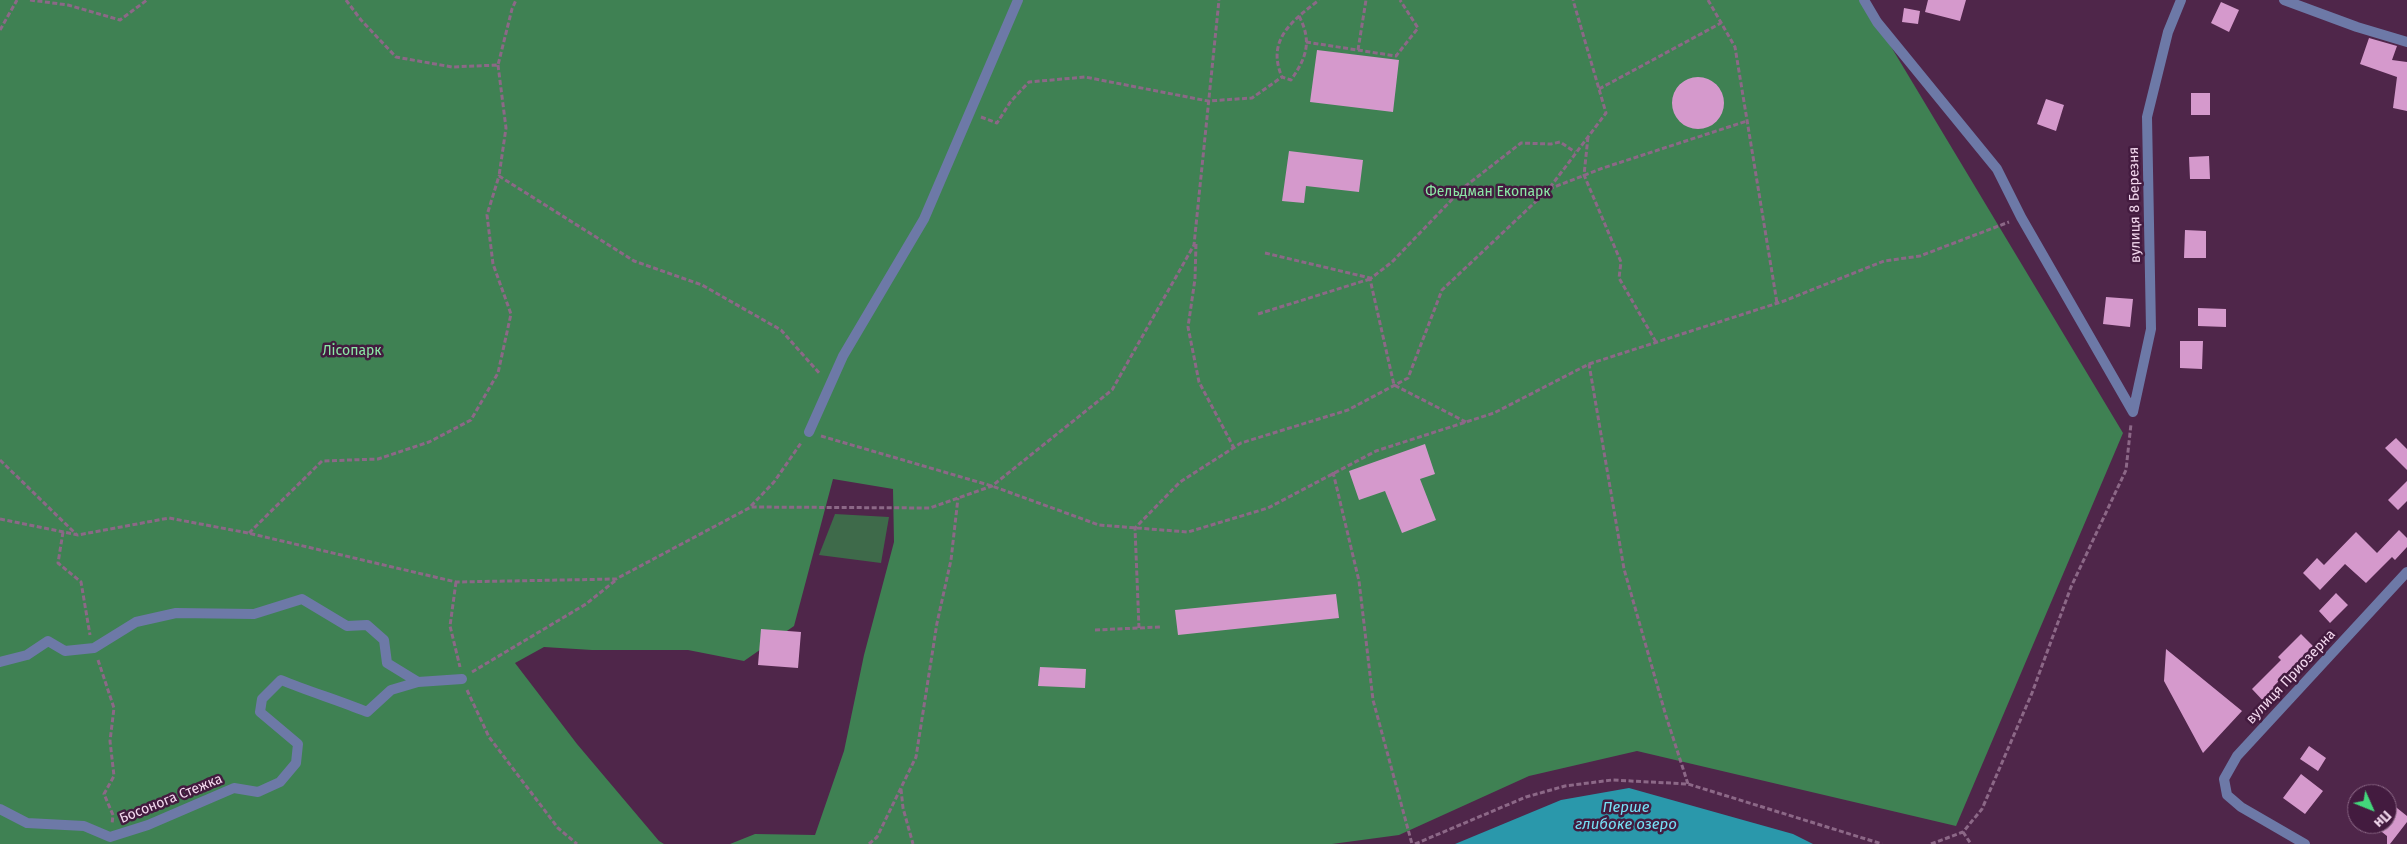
<!DOCTYPE html>
<meta charset="utf-8">
<style>
body{margin:0}
#map{position:relative;width:2407px;height:844px;overflow:hidden;background:#4f264a;font-family:"Fira Sans",sans-serif}
canvas{display:block}
.north{position:absolute;left:2347px;top:784px;width:50px;height:50px;box-sizing:border-box;background:#431b3f;border:1px solid #8a6785;border-radius:50%;rotate:134deg;font-size:14px;font-weight:700;line-height:20px;text-align:center;color:#f4d9ef}
.north::after{content:'';display:block;margin:auto;width:18px;height:22px;background:#43d77b;clip-path:polygon(50% 0,100% 100%,50% 72%,0 100%)}
</style>
<div id="map">
<canvas width="2407" height="844"></canvas>
<div class="north">Пн</div>
</div>
<script>
const g = document.querySelector('canvas').getContext('2d');
g.lineJoin = 'round';
function fill(path, color) {
  g.fillStyle = color;
  g.fill(path, 'evenodd');
}
function stroke(path, color, width, dash) {
  g.strokeStyle = color;
  g.lineWidth = width;
  g.lineCap = dash ? 'butt' : 'round';
  g.setLineDash(dash || []);
  g.stroke(path);
}
function label(font, color, halo, rows, align = 'center') {
  g.font = font + ' "Fira Sans",sans-serif';
  g.lineWidth = 5;
  g.setLineDash([]);
  g.textBaseline = 'middle';
  g.strokeStyle = halo;
  g.fillStyle = color;
  for (const [text, x, y, turn = 0] of rows) {
    g.save();
    g.translate(x, y);
    g.rotate((+turn || 0) * Math.PI / 180);
    g.textAlign = isNaN(turn) ? turn : align;
    if (halo) g.strokeText(text, 0, 0);
    g.fillText(text, 0, 0);
    g.restore();
  }
}
fill(new Path2D(`
 M835 514 889 517 881 563 819 555Z`), '#3e6a4a');
fill(new Path2D(`
 M0 0H1863L2123 433 1956 826 1637 751 1529 776 1399 835 1332 844H730L755 834 815 835 844 751 864 655 894 542 893 489 833 479 794 626 744 661 688 650H592L544 647 515 663 577 744 659 841 664 844H0Z`), '#3f8153');
fill(new Path2D(`
 M1629 788 1793 834 1813 844H1455L1561 800Z`), '#2a98ab');
fill(new Path2D(`
 M1928 0H1966L1960 21 1925 12Z
 M2221 2 2239 10 2229 32 2211 23Z
 M1904 8 1920 11 1918 24 1902 22Z
 M2369 38 2397 46 2392 60 2407 62V111L2393 108 2397 77 2360 64Z
 M1317 50 1399 60 1393 112 1310 102Z
 M1672 103a26 26 0 1 1 52 0a26 26 0 1 1-52 0Z
 M2191 93H2210V115H2191Z
 M2046 99 2064 105 2056 131 2037 124Z
 M1289 151 1363 160 1359 192 1306 186 1304 203 1282 201Z
 M2209 156 2210 179H2190L2189 157Z
 M2185 230 2206 231V258H2184Z
 M2106 297 2133 299 2130 327 2103 324Z
 M2198 308 2226 309V327L2198 326Z
 M2180 341H2203L2202 369 2180 368Z
 M2396 438 2407 449V470L2385 448Z
 M1425 444 1435 474 1420 479 1436 520 1402 533 1385 491 1359 500 1349 471Z
 M2407 481V501L2398 510 2388 500Z
 M2399 530 2407 538V547L2395 560 2392 557 2366 583 2345 564 2320 590 2303 573 2317 558 2324 565 2356 532 2377 553Z
 M2336 593 2348 605 2330 623 2319 611Z
 M1336 594 1339 618 1178 635 1175 610Z
 M761 629 801 632 798 668 758 665Z
 M2301 634 2313 646 2273 687 2279 693 2267 705 2252 689 2281 660 2278 657Z
 M2166 649 2242 711 2203 753 2164 681Z
 M1040 667 1086 669 1085 688 1038 686Z
 M2309 746 2326 758 2318 771 2300 759Z
 M2301 774 2323 791 2305 814 2283 798Z
 M2387 800 2407 816V822L2390 844H2387V836L2372 824H2387Z`), '#d599cc');
stroke(new Path2D(`
 M30 0 68 5 120 20 147 0
 M346 0 361 20 396 57 452 67 498 65 512 9 516 0
 M1708 0 1735 47 1777 303
 M1299 16C1312 41 1307 57 1291 80L1282 77C1266 40 1292 21 1319 0
 M0 30 17 0
 M1306 42 1396 56 1418 28 1400 0
 M1358 50 1366 0
 M498 65 506 128 499 176
 M1599 89 1721 23
 M981 117 997 123 1011 101 1029 82 1085 77 1208 101 1252 98 1282 77
 M1588 137 1584 175 1621 262 1619 278 1656 342
 M1549 189 1603 168 1747 121
 M1196 244 1195 279 1188 327 1199 382 1234 448
 M1265 253 1370 278
 M1258 314 1370 279
 M1589 364 1784 301 1884 261 1920 256 2009 222
 M1466 422 1394 385 1370 279 1392 262 1463 188 1521 143 1551 144 1560 142 1575 152
 M821 436 992 486 1099 525 1188 532 1268 508 1376 451 1494 413 1589 364 1624 569 1666 716 1688 784
 M0 460 77 535
 M1333 472 1359 581 1373 700 1412 844
 M751 506 774 482 801 443
 M0 519 78 535 169 518 248 533 456 582 616 579 751 507 930 508 992 486 1112 390 1194 245 1219 0
 M63 532 58 563 81 582 90 635
 M249 533 322 461 378 459 429 442 471 420 498 373 511 314 493 264 487 215 499 176 634 261 702 285 781 330 820 374
 M456 582 450 626 460 667
 M1139 628 1135 528 1180 482 1241 443 1348 410 1408 378 1442 290 1548 190 1606 113 1573 0
 M1095 630 1160 627
 M98 660 114 708 110 741 114 776 104 794 113 815 112 824
 M472 672 586 604 616 580
 M467 690 489 737 558 828 577 844
 M901 789 903 808 913 844
 M1963 832 1971 844
 M869 844 877 837 916 757 937 623 951 560 958 498
 M1415 844 1526 797 1565 786 1612 780 1688 784 1882 844
 M1931 844 1963 832 1982 809 2032 693 2071 587 2126 470 2131 424`), '#8c6887', 3, [5, 2.5]);
stroke(new Path2D(`
 M1864 0 1877 22 1997 169 2021 217 2133 412
 M2284 0 2357 27 2407 42
 M2133 412 2151 329 2147 117 2168 32 2181 0
 M809 432 843 356 924 219 1018 0
 M0 662 27 655 48 641 65 651 94 648 136 622 176 613 254 614 302 599 347 626 367 625 384 640 387 663 418 682
 M0 809 27 823 84 826 110 837 148 825 234 788 258 792 280 782 296 763 298 744 260 712 262 699 281 680C310 692 338 700 367 712L391 690 418 682 462 679
 M2305 844 2241 807 2227 795 2224 779 2237 756 2407 572`), '#6d79a7', 10);
label('14px', '#8ce8a6', '#431b3f', [
 ["Фельдман Екопарк",1488,192],
 ["Лісопарк",352,351]
]);
label('14px', '#f4d9ef', '#431b3f', [
 ["вулиця 8 Березня",2135,205,-91],
 ["вулиця Приозерна",2291,677,-47],
 ["Босонога Стежка",171,799,-22]
]);
label('italic 15px', '#76e1f6', '#431b3f', [
 ["Перше",1626,808],
 ["глибоке озеро",1626,825]
]);
</script>
